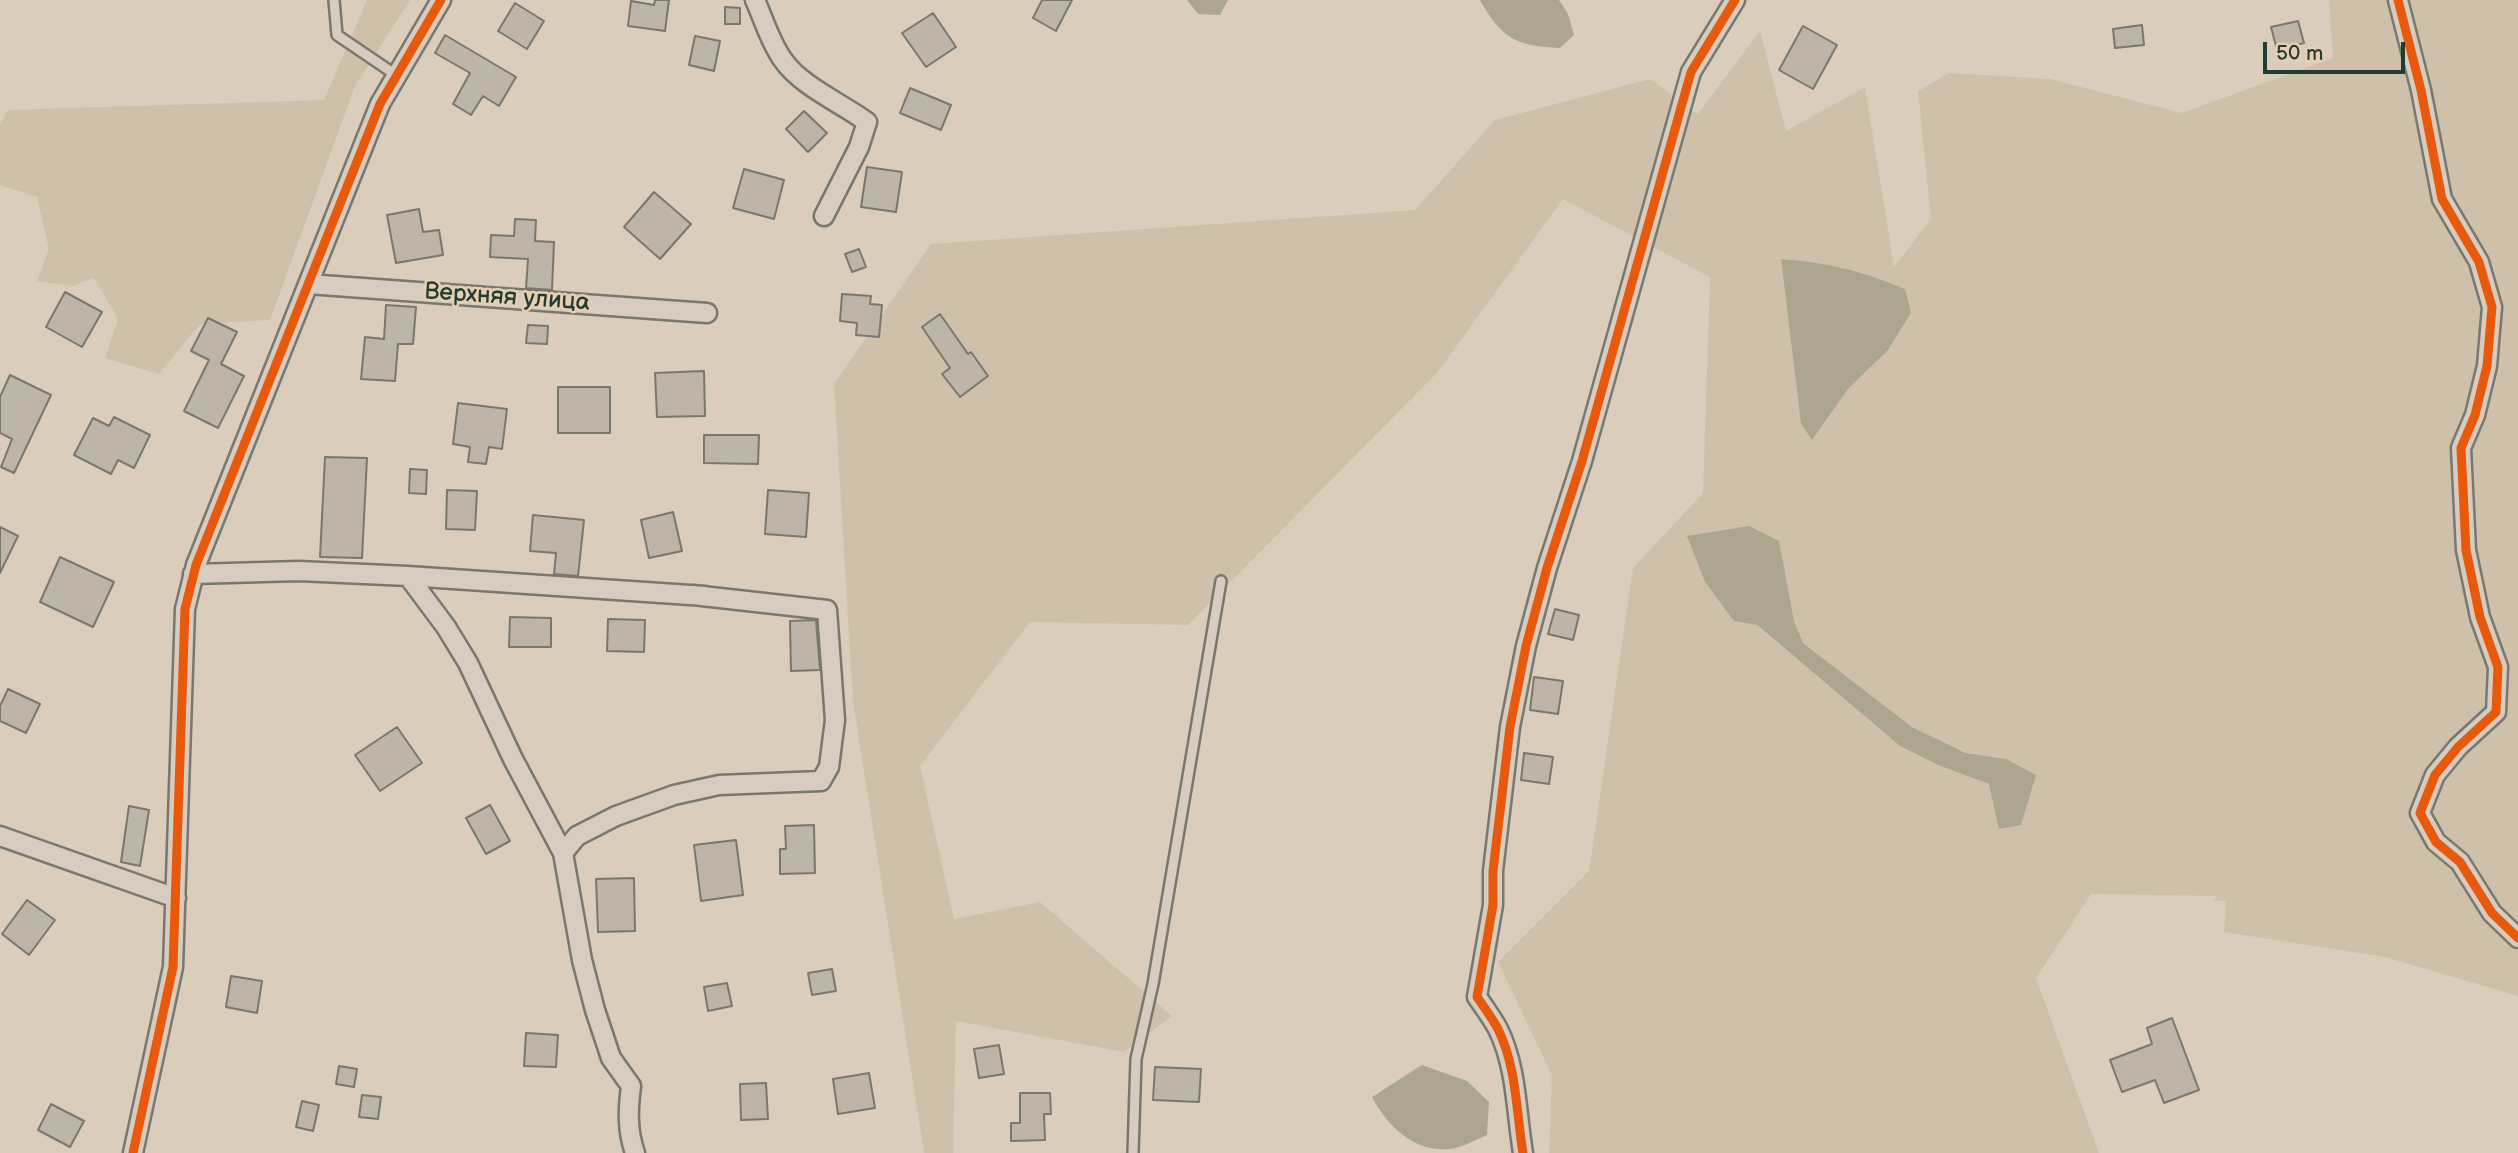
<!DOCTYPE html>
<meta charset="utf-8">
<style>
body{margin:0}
#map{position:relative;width:2518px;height:1153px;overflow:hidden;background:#dacdbc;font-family:"Balsamiq Sans",sans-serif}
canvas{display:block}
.scale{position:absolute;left:2263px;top:42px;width:142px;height:32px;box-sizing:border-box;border:4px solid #1f3d34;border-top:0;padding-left:9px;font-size:21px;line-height:24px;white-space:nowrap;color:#1f3d34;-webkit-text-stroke:5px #e7cfaf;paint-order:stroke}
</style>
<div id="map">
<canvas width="2518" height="1153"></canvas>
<div class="scale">50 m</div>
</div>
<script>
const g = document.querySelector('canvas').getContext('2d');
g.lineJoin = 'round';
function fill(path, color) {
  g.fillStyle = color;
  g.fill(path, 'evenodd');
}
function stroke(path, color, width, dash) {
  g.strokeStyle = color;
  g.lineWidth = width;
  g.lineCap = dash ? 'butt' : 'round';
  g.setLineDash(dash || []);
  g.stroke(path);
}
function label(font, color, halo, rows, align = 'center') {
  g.font = font + ' "Balsamiq Sans",sans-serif';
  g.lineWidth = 5;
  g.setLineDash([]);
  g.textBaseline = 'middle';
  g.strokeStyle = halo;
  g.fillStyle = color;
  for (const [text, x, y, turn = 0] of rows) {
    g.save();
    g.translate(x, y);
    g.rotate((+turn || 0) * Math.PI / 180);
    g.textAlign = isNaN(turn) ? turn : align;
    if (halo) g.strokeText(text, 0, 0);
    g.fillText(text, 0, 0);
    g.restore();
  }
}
fill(new Path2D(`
 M367 0H410L355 86 270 320 200 324 159 374 105 358 118 319 94 278 73 286 37 281 49 249 37 197 0 185V125L8 110 324 100Z
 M2329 0H2518V996L2385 957 2224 932 2226 901H2214L2217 896 2091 894 2036 978 2099 1153H1549L1552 1075 1498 962 1589 871 1633 568 1703 493 1710 277 1563 199 1437 373 1188 625 1030 622 920 766 954 919 1040 902 1172 1016 1124 1052 956 1021 953 1153H924L853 702 834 384 931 244 1415 210 1495 120 1650 79 1698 114 1760 31 1786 131 1865 87 1894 267 1931 219 1918 91 1949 73 2050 79 2182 113 2333 58ZM1781 259C1826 262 1863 271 1904 289L1911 313 1888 350 1848 389 1811 439 1801 423ZM1688 536 1794 621 1803 643 1912 727 1967 753 2006 759 1989 784 1938 765 1900 746 1705 582Z`), '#cfc1a9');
fill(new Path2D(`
 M1187 0H1228L1220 15 1198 14Z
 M1480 0H1559L1568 14 1574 35 1560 48C1516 46 1502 39 1480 0Z
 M1781 259C1826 262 1863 271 1905 289L1911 313 1888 350 1848 389 1812 440 1801 424Z
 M1749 526 1779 541 1794 621 1803 643 1912 727 1966 753 2006 759 2036 775 2021 825 1999 829 1989 784 1938 765 1900 746 1757 625 1734 621 1705 582 1687 536Z
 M1422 1065 1467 1081 1489 1102 1487 1135C1475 1140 1462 1148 1450 1149 1415 1153 1387 1126 1372 1097Z`), '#aca691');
const building = new Path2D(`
 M655 0H669L665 31 628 26 631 1 654 5Z
 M1042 0H1072L1056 31 1033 18Z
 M515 3 544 21 527 49 498 31Z
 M725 7 740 8V24H725Z
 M933 13 956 47 926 67 902 33Z
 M2298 21 2304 43 2277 50 2271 27Z
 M2142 25 2144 45 2115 48 2113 29Z
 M1803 26 1837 45 1813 89 1779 70Z
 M445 35 516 77 499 106 483 96 471 115 453 104 470 73 435 53Z
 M695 36 720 41 714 71 689 65Z
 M910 88 951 105 941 130 900 113Z
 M804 111 827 133 808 152 786 129Z
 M867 167 902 172 896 212 861 207Z
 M744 169 784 180 774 219 733 208Z
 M654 192 691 224 660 259 624 227Z
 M419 209 423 232 439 230 443 255 396 263 387 215Z
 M515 219 536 220 535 241 554 242 552 290 526 288 528 259 490 257 491 235 514 236Z
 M859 249 866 267 852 272 845 254Z
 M65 292 102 312 82 347 46 327Z
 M842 294 871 296 870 304 882 305 879 337 856 335 857 323 840 321Z
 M386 305 416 307 413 344H398L395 381 361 379 365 337 384 339Z
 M940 314 968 354 971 352 988 376 960 397 942 374 950 368 922 327Z
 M208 318 237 332 221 364 244 376 218 428 184 411 209 360 191 351Z
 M528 325 548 326 547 344 526 343Z
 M704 371 705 416 657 417 655 373Z
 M10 375 51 395 14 473 1 467 12 439 0 433V397Z
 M558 387H610V433H558Z
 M458 403 507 409 502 449 489 447 486 464 468 462 470 447 453 444Z
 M114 417 150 435 134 468 118 460 111 474 74 455 93 418 109 426Z
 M704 435H759L758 464 704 463Z
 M325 457 367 458 362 558 320 557Z
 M410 469 427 470 426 494 409 493Z
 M447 490 477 491 475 530 446 529Z
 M768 490 809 493 806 537 765 534Z
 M673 512 682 551 649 558 641 520Z
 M533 515 584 520 578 576 554 574 556 553 530 551Z
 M0 527 18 536 0 573Z
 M60 557 114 582 93 627 40 602Z
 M1555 609 1579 615 1573 640 1548 634Z
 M510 617 551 618V647H509Z
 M608 619 645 620 644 652 607 651Z
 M816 620 820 670 791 671 790 621Z
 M1534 677 1563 681 1558 714 1530 710Z
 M8 689 40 704 26 733 0 721V706Z
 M397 727 422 763 380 791 355 755Z
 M1524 753 1553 757 1549 784 1521 780Z
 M490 805 510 841 486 854 466 818Z
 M129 806 149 810 140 866 121 862Z
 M814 825 815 873 780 874V849H786L785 826Z
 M736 840 743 895 701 901 694 845Z
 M634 878 635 931 598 932 596 879Z
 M27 900 55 920 29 955 2 934Z
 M832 969 836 991 812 995 808 973Z
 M231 976 262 981 257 1013 226 1007Z
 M727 983 732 1006 708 1011 704 987Z
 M2172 1018 2199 1090 2164 1103 2155 1080 2122 1092 2110 1060 2152 1044 2147 1028Z
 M526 1033 558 1035 556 1067 524 1066Z
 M999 1045 1004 1074 979 1078 974 1049Z
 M339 1066 357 1069 354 1087 336 1084Z
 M1155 1067 1201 1069 1199 1102 1153 1100Z
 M869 1073 875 1108 838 1114 833 1079Z
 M766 1083 768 1119 741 1120 740 1084Z
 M1020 1093H1050L1051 1114H1044L1045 1140 1011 1141V1123H1020Z
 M362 1095 381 1097 378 1119 359 1117Z
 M302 1101 319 1105 313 1131 296 1127Z
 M51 1104 84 1121 70 1147 38 1130Z`);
fill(building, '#bcb5a8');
stroke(building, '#79786f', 2);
const lane = new Path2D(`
 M334 0 337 35 396 75
 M1133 1153 1136 1059 1153 984 1221 581`);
const street = new Path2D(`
 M755 0C764 20 770 42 783 60 801 86 841 103 867 122L859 147 824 216
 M2398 0 2421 90 2442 199 2479 262 2492 307 2487 366 2475 415 2461 448 2466 550 2480 617 2498 667 2496 712 2458 747 2435 775 2420 813 2436 842 2460 862 2492 913 2518 938
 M308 284 707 313
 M193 574 299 571 408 576 705 596
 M408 576 446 627 468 663 513 759 563 853 582 960 595 1010 611 1058 631 1086C628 1110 627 1130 635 1153
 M0 836 176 898
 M563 853 577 836 616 816 674 795 719 785 821 781 829 767 835 720 827 610 693 595
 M133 1153 173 967 185 609 196 565 380 104 441 0
 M1523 1153C1516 1111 1517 1068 1498 1029 1492 1018 1484 1007 1477 997L1493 905V871L1510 727 1526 646 1547 568 1582 461 1691 72 1735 0`);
stroke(lane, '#79786f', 14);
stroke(street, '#79786f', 23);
stroke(lane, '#d6ccc0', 9);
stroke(street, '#d6ccc0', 18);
stroke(new Path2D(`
 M2398 0 2421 90 2442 199 2479 262 2492 307 2487 366 2475 415 2461 448 2466 550 2480 617 2498 667 2496 712 2458 747 2435 775 2420 813 2436 842 2460 862 2492 913 2518 938
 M133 1153 173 967 185 609 196 565 380 104 441 0
 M1523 1153C1516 1111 1517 1068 1498 1029 1492 1018 1484 1007 1477 997L1493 905V871L1510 727 1526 646 1547 568 1582 461 1691 72 1735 0`), '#e8590c', 9);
label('24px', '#1f3d34', '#e7cfaf', [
 ["Верхняя улица",507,298,4]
]);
</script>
